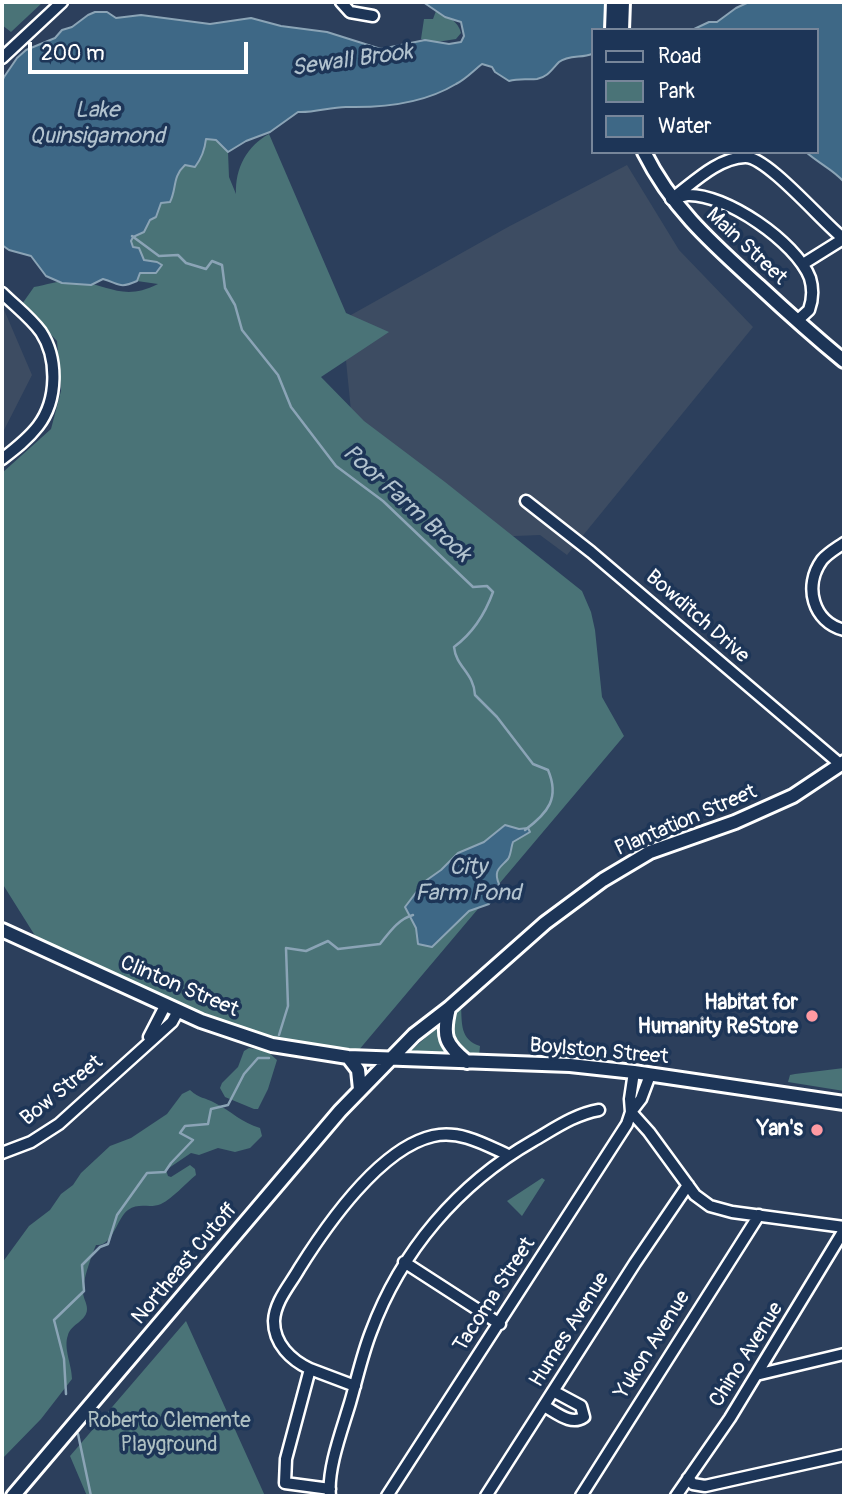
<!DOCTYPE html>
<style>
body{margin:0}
#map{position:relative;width:846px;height:1498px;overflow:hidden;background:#2c3f5c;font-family:Pangolin,sans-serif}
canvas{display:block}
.frame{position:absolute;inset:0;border:4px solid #fff;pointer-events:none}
.legend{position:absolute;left:591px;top:28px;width:228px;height:126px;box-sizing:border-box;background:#1d3557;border:2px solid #77869a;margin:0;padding:9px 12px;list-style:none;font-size:21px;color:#fff}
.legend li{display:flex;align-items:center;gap:14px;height:35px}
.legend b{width:35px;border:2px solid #77869a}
.scale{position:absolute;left:28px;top:42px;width:220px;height:32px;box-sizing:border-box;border:4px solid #fff;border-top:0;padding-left:9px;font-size:21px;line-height:24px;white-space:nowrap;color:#fff;-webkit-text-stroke:5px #1d3557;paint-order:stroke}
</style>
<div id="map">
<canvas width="846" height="1498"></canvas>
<div class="frame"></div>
<ul class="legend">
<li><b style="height:9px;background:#1d3557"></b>Road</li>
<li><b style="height:19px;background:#4a7377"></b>Park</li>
<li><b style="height:19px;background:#3e6886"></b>Water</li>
</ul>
<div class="scale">200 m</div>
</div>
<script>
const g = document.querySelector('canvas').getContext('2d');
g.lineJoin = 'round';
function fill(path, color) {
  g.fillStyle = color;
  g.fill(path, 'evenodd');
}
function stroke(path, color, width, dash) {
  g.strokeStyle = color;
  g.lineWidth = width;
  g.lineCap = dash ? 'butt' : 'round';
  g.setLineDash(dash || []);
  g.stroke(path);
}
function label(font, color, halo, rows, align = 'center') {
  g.font = font + ' Pangolin,sans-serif';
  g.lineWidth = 7;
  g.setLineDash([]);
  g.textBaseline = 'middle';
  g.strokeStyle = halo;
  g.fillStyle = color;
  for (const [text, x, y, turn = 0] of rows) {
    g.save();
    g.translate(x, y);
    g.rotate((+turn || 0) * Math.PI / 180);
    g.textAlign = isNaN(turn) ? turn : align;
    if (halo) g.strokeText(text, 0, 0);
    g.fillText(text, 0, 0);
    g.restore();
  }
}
fill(new Path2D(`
 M627 165 679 250 753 327 567 555 540 535 490 537 351 411 342 320 508 227Z
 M2 305 32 375 2 434Z`), '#3d4c62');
fill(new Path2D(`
 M2 2H43L11 32 2 25Z
 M436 11C446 14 459 22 461 33L456 39 437 42 421 39 424 19H433Z
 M269 134 346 313 389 332 321 377 364 421 445 482 582 591 591 612 595 630 602 697 624 736 358 1051 287 1042 250 1030 183 1005 39 942 2 883V473L51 429 61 391 57 341 22 304 34 287C47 285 64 279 78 281 111 286 124 301 158 284L137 281 140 273 157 262 144 260 139 248 133 247 131 241 132 237 144 232 161 203 173 196C173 184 176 173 185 165L195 167 206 139 216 140 228 152 229 177 236 194C235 168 247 146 269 134Z
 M461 1006C462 1023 460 1040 480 1046L479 1056C449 1052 440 1028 461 1006Z
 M440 1025 441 1043 449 1055 407 1054Z
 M249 1048 267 1051 277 1060 268 1089 258 1109H254L225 1097 220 1088 222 1083 238 1067 244 1051Z
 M844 1068V1091L788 1082 790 1075 795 1074Z
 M190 1090C200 1099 204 1097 215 1103 231 1111 242 1123 260 1128L262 1136 250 1148 235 1152 218 1148 199 1155 191 1153 166 1170 168 1176 171 1177 190 1165 195 1169 196 1175C185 1184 173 1198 161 1204 150 1209 139 1202 128 1210 116 1219 113 1247 96 1245 92 1254 82 1283 83 1292 83 1298 87 1303 87 1309 87 1321 71 1324 68 1335 63 1348 72 1365 72 1379L41 1419 2 1459V1263L29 1226 50 1210 61 1194 73 1185 81 1173 110 1146 131 1138 167 1114 182 1094Z
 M542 1178 545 1180 522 1216 507 1201Z
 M186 1321 265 1496H87L70 1456Z`), '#4a7377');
const water = new Path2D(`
 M423 2H605V30H592V54C582 58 568 55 559 62 552 69 548 77 537 79 528 80 519 78 509 81L495 72 492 67 482 64C474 70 466 79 456 84 423 104 384 108 346 107 330 107 314 113 298 112L270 132 246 141 228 152 216 140 206 139C205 148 201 159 195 167L185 165C172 177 177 188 170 202L161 203 156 217 150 220 144 232 133 237 131 241 133 247 139 248 144 260 157 262 162 265 156 273H140L137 281C119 289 120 284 103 279L91 285 62 283 46 276 31 256 9 250 2 245V81L4 77 17 58 26 50 55 38 62 30 72 27 88 15 95 12H107L116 18 141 15 210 24 251 18 281 26 327 32 381 49 425 40 449 44 461 42 464 36 461 22 445 17Z
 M749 2H844V182C834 170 818 163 806 152H816V30H692L709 22H717L736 8Z
 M505 825 519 829 528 828 530 832 513 842C511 847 511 855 508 859 500 868 493 870 499 884L489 904 469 911 432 947 418 944 416 928 405 907 424 882 441 870 458 853 484 842Z`);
fill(water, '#3e6886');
stroke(water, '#8ba4b6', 2);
stroke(new Path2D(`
 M132 236 159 256 178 255 186 263 206 269 212 261 222 265 225 288 235 305 242 330 278 375 291 407 336 466 383 501 473 587 487 586 493 592C485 614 473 633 454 647 456 667 474 673 475 695L497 717 533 764 548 770C560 798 548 813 525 830
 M279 1035 288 1006 286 948 306 951 328 941 338 949 380 944C389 933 398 919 413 915
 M66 1394 64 1359 54 1320 84 1291 82 1265 100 1247 108 1244 117 1215 147 1173 165 1172 171 1163 193 1140 180 1133 185 1126 208 1124 211 1109 228 1105 244 1074 258 1058H269
 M78 1434 91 1496`), '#8ba4b6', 2.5);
const minor = new Path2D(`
 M341 2 350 12 373 16
 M2 58 62 2
 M674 197C694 182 718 158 745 157 767 156 825 225 844 239
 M671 199C676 198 682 196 687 195 725 193 796 242 810 278 813 288 813 299 809 310L797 321
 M803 264 843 239
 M2 293C15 306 30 317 41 332 58 358 58 400 38 426 28 439 15 449 2 459
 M526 501 591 552 840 764
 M844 543C837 548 828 553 822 560 803 586 813 622 844 630
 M149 1037 165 1006
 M631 1112 649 1132 695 1195 710 1206 732 1212 844 1227
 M631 1112 630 1099 634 1072
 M2 1153 31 1142 59 1124 172 1022 178 1011
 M404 1262 500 1324
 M310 1369 355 1386
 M756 1375 844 1354
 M544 1406C557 1413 571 1426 584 1417L581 1406 553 1391
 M688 1478 693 1484 705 1486 844 1455
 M330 1489 285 1483 286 1459 310 1369C291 1360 274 1344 274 1321 275 1301 290 1285 299 1269 326 1226 380 1148 433 1136 460 1130 484 1144 508 1155
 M330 1496C327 1469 342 1430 350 1403 357 1379 362 1355 371 1332 401 1251 458 1184 533 1141 554 1129 575 1114 599 1110
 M387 1496 627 1124 631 1112 641 1099 650 1075
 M486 1496 635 1263 688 1185
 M581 1496 759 1215
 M676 1496 730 1418 844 1230`);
const major = new Path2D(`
 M612 30 613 2
 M622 30 623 2
 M644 152C673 210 713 244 759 286 787 312 815 337 844 361
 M2 930 201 1021 272 1045 348 1057 570 1065 634 1072 844 1103
 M449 1008C442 1036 445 1044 467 1062
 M348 1057 358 1070 360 1089
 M13 1496 340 1111 414 1035 449 1008 545 923 603 880 650 852 735 822 793 796 844 762`);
stroke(minor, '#fff', 15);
stroke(major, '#fff', 18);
stroke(minor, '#1d3557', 10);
stroke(major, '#1d3557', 12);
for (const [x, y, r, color] of [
 [812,1016,7,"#ff9aa2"],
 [817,1130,7,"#ff9aa2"]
]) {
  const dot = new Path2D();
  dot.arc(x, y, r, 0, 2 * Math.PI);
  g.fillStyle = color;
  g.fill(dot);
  stroke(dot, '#1d3557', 2.5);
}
label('21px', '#fff', '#1d3557', [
 ["Main Street",746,247,43],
 ["Bowditch Drive",697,617,41],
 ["Plantation Street",686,821,-23],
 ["Clinton Street",179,987,23],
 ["Boylston Street",599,1052,5],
 ["Bow Street",62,1091,-39],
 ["Northeast Cutoff",185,1264,-50],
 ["Tacoma Street",495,1295,-57],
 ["Humes Avenue",570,1330,-58],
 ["Yukon Avenue",653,1345,-58],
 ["Chino Avenue",747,1355,-58]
]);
label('bold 21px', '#fff', '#1d3557', [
 ["Habitat for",798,1004],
 ["Humanity ReStore",798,1028],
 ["Yan's",803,1130]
], 'right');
label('21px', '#aec0c2', '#1d3557', [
 ["Roberto Clemente",169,1422],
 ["Playground",169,1446]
]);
label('italic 23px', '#b2c3cf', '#1d3557', [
 ["Sewall Brook",352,61,-8],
 ["Lake",97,111],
 ["Quinsigamond",97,137],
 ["Poor Farm Brook",406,504,42],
 ["City",468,868],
 ["Farm Pond",468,894]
]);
</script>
